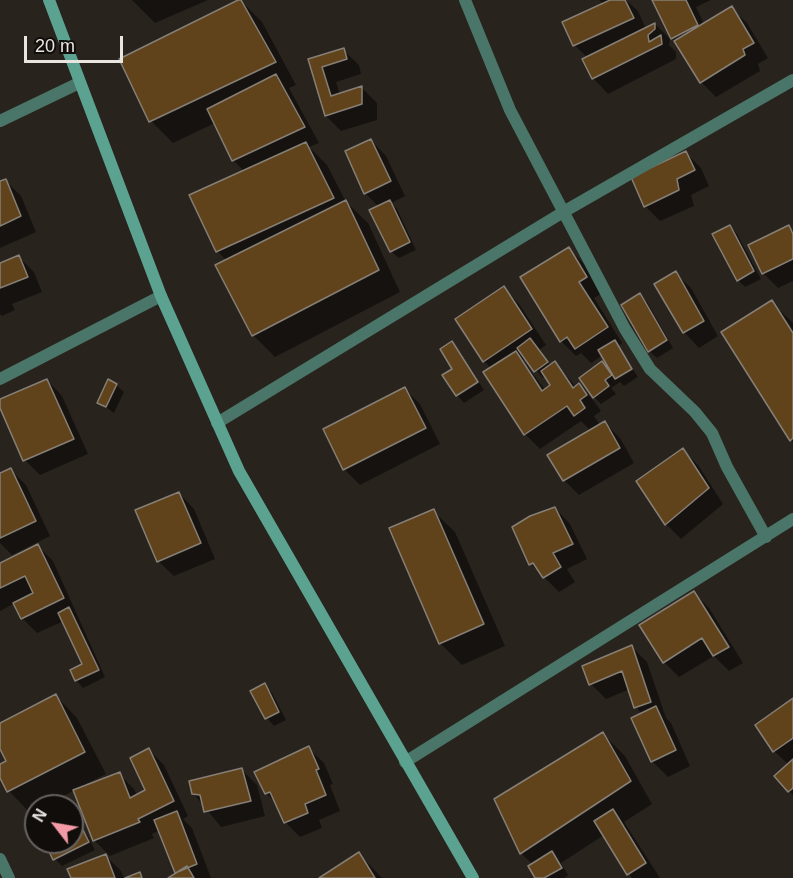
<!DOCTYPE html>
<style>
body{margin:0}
#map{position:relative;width:793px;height:878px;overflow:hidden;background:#29231d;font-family:Arial,sans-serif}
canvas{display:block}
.north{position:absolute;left:24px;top:794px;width:60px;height:60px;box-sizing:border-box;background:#100d0a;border:2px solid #676360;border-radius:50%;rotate:301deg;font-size:16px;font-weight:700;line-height:24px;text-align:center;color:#e9e5e1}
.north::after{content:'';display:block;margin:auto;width:21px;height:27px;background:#f49aa6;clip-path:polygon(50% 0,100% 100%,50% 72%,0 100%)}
.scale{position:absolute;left:24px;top:36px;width:99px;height:27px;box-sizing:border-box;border:3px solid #e9e5e1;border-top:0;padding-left:8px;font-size:18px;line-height:21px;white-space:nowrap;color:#e9e5e1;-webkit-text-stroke:4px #100d0a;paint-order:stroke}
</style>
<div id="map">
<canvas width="793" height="878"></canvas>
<div class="north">N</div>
<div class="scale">20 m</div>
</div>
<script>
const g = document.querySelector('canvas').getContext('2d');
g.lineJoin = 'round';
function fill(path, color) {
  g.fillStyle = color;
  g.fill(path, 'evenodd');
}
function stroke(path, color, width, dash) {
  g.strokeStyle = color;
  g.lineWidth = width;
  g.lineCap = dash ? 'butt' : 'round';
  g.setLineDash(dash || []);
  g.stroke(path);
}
fill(new Path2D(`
 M132 0H208L155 23Z
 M240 0 262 22 296 85 289 88 319 143 309 147 327 165 346 202 368 223 400 292 275 357 253 335 227 261 217 251 244 171 233 160 215 123 173 143 151 121Z
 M599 0H626L638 11 646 29 655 24 670 39 669 45 676 52V59L608 94 593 78 588 58 574 45 604 4Z
 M654 0H711L696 7 704 24 731 8 747 23 768 58 758 64 760 71 716 97 701 82 672 38Z
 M343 50 359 65 361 74 336 82 340 95 362 88 377 103V120L341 131 326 116 310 60Z
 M371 140 386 156 405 196 391 203 397 209 416 250 399 258 391 251 379 207 365 193Z
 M686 153 701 168 709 186 691 195 694 206 660 221 645 206Z
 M6 181 21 196 36 232 0 248V183Z
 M730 226 737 234 761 279 745 287 738 280Z
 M789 227 793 232V281L778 288 763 273Z
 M569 249 584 264 602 293 594 298 622 343 618 346 638 377 624 386 620 382 611 388 616 394 601 404 594 397 602 363 612 373 603 355 591 363 581 353 576 356 561 341Z
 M19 257 34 272 42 292 12 304 15 310 2 316 0 314V265Z
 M675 273 691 288 718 336 699 348 684 332Z
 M504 288 519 304 546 345 539 350 551 366 555 363 576 387 579 385 594 401 601 411 594 416 600 425 605 423 620 438 634 463 579 495 564 480 591 431 581 421 540 449 525 434 492 369 484 361ZM526 358 543 378 546 376 552 386 545 390 523 360Z
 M640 295 647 302 673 348 657 358 649 351Z
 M771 302 793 323V442L791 440Z
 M452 343 484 390 464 403 457 395Z
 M47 380 62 396 88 454 40 475 25 460 0 401Z
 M116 385 124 392 114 413 99 402Z
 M405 389 420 404 440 444 360 485 345 470 325 430Z
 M683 450 698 465 723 504 681 539 666 524 638 481Z
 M11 470 26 485 50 536 12 555 0 543V475Z
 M179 493 194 509 215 559 174 576 158 561Z
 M555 508 570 524 587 559 567 569 575 582 559 592 531 564Z
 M433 511 455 532 505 646 462 665 440 643Z
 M38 546 53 561 105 677 83 688 76 680 84 665 64 621 37 633 22 618 15 603 0 611V565Z
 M693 592 709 608 743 663 729 671 714 656 679 677 664 662Z
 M632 647 647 662 666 718 671 723 690 766 668 777 652 761 633 718 642 714 636 707 630 689 606 699 591 684Z
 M264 685 272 693 286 720 274 726 267 718Z
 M56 696 77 718 106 774 86 784 87 786 119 774 134 789 137 796 147 790 149 750 164 765 188 816 183 819 192 828 211 878H171L178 874 160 830 152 834 154 838 110 856 94 840 75 790 44 806H36V810L30 813 9 791 0 775V766L8 761 0 746V725Z
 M793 700V795L789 791V765L774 751Z
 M603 734 625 756 652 804 624 822 660 878H632L604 835 561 863 568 875 564 878H536L533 865 521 853Z
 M308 748 324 763 333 784 330 785 340 811 319 820 322 828 300 837 285 822 277 804 266 793Z
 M242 770 257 785 265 816 221 827 193 793Z
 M81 828 88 836 95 850 62 866 55 859 47 844 72 842V832Z
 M359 854 382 878H322Z
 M106 856 121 871 124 878H72Z`), '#0007');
const building = new Path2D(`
 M238 0H241L276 62 149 122 119 59Z
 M610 0H625L634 18 573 46 562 22Z
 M652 0H686L698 25 671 39Z
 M732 6 754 43 743 49 745 55 700 83 674 41Z
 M655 23V29L648 35 649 42 661 35 662 44 592 79 582 59Z
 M344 48 347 59 322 67 331 96 362 86V104L325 116 308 59Z
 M276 74 305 127 232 161 207 109Z
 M371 139 391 181 364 194 345 151Z
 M306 142 334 198 216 252 189 195Z
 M686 151 695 170 677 179 679 190 644 207 631 177Z
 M6 179 21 216 0 226V181Z
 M346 200 379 270 252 336 215 265Z
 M390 200 410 242 390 252 369 210Z
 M730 225 754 271 737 281 712 234Z
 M789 225 793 234V259L762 274 748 245Z
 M569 247 587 277 579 282 608 327 575 349 567 337 560 342 520 277Z
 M19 255 28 277 0 288V263Z
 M676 271 704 321 683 333 654 284Z
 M504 286 532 329 483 362 455 319Z
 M640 293 667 340 648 352 621 305Z
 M772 300 793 333V438L790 441 721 332Z
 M530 338 548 362 534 372 517 348Z
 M615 340 632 369 615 379 598 350Z
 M452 341 478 382 456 396 442 375 452 369 440 349Z
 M516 351 542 391 550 385 541 371 555 361 573 388 579 383 587 395 580 400 585 408 574 416 567 406 524 435 483 372Z
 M602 361 612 375 605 380 609 386 593 398 579 378Z
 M47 379 74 439 23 461 0 408V399Z
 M108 379 117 384 106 407 97 403Z
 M405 387 426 428 343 470 323 429Z
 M605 421 620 448 563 481 547 455Z
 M683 448 709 488 665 525 636 481Z
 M11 468 36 521 0 538V473Z
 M179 492 201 543 157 562 135 510Z
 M555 507 573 544 553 553 561 567 543 578 533 563 529 565 512 527 530 516Z
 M434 509 484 624 439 644 389 528Z
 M38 544 64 598 21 619 13 603 33 593 25 576 0 588V563Z
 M694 591 729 647 713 656 702 638 663 663 639 625Z
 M69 607 99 670 75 681 70 670 82 664 58 613Z
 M632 645 651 702 634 708 622 671 589 685 582 666Z
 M265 683 279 712 265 719 250 691Z
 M56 694 85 752 7 792 0 778V764L6 761 0 749V723Z
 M793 698V738L773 752 755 725Z
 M656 706 676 750 651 762 631 718Z
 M603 732 631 781 520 854 494 799Z
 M309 746 319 769 316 770 326 795 305 804 308 813 284 823 270 792 265 794 254 772Z
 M149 748 174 801 138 819 140 822 93 841 73 790 120 772 130 798 145 790 130 758Z
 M793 759V788L788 792 774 776Z
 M242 768 251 801 204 812 200 795 192 794 189 781Z
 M613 809 646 863 627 875 594 821Z
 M177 811 197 864 175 873 154 820Z
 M81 826 89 842 53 860 45 843 72 842V831Z
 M552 851 562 868 544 878H535L528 866Z
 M359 852 375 878H319Z
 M106 854 115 878H71L67 869Z
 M187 866 194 878H168Z
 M140 872 142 878H125Z`);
fill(building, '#60431a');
stroke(building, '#867f77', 1.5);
stroke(new Path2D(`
 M465 0 510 110 625 329 650 369 695 412 712 433 727 467 766 537
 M0 121 79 83
 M0 379 161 296
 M217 423 565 211 793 80
 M405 762 793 519
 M0 859 9 878`), '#4a7569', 12);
stroke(new Path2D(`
 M49 0 161 296 239 471 473 878`), '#5ba390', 12);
</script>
